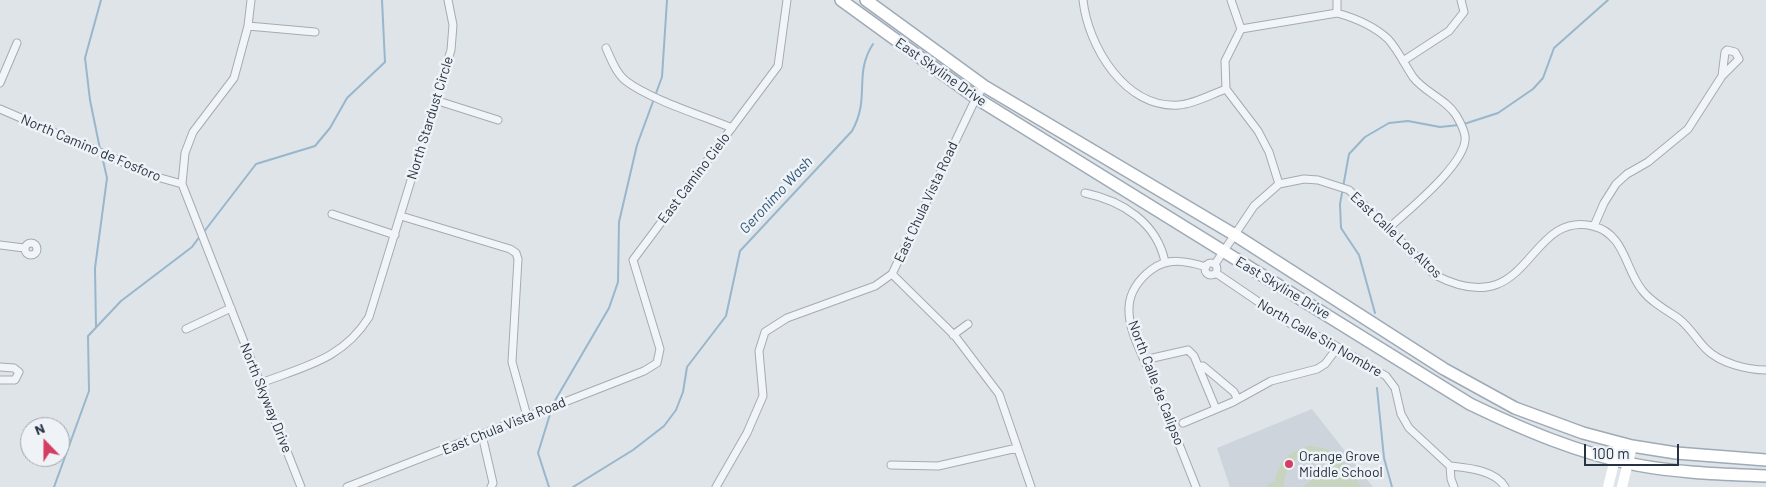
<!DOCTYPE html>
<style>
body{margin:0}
#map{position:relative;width:1766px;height:487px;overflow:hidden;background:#dfe4e9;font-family:Barlow,sans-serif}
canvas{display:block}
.north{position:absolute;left:20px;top:417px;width:50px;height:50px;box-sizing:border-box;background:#eff3f7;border:1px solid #9fa6af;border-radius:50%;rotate:338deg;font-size:14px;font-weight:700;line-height:20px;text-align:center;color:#273342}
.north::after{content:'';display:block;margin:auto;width:18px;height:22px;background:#d63d63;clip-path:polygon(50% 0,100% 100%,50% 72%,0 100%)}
.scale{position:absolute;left:1584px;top:444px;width:95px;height:22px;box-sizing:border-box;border:2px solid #273342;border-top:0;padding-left:6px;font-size:15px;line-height:18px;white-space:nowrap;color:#273342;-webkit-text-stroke:4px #eff3f7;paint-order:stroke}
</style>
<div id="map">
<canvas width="1766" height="487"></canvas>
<div class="north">N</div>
<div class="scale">100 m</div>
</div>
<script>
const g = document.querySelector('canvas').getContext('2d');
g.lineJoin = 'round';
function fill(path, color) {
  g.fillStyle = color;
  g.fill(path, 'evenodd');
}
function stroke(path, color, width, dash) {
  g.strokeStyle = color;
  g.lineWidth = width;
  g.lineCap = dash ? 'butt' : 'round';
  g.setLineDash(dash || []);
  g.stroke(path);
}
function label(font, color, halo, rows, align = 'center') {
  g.font = font + ' Barlow,sans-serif';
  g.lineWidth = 5;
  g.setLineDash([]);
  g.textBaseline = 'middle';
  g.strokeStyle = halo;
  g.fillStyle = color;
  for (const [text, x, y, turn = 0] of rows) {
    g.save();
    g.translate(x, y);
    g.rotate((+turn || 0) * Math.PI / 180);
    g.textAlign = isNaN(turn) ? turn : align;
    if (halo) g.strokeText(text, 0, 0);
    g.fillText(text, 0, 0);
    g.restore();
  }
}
fill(new Path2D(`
 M1312 409 1373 487H1230L1217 448Z`), '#cdd4dc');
fill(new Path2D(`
 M1309 446C1339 447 1346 465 1362 487H1302L1335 463C1313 444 1283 458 1284 487H1269L1267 485 1275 481C1278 461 1290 451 1309 446Z`), '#c7d4c0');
stroke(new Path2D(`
 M1464 124 1498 113 1533 89 1543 78 1554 48 1608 0
 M100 149 90 100 85 58 101 0
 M203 233 256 164 315 146 330 128 347 98 385 62 382 0
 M1375 313 1359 255 1341 228 1340 204 1349 154 1365 137 1389 123 1408 121 1440 127 1459 125
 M96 327 95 268 107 178 102 156
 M1377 388 1384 458 1392 487
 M553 404 609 308 618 282 619 222 637 145 662 77 667 0
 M54 487 89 391 88 336 121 301 192 247 200 236
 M549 487 538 453 551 411
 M573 487 633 450 664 426 676 410 683 392 687 367 726 316 740 251 852 131C871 97 853 75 873 44`), '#98b6cc', 2);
const minor = new Path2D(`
 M251 0 248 26 234 78 193 132 185 153 182 184 301 487
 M1083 0C1088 46 1125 109 1179 105 1194 104 1212 94 1226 89
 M1231 0 1241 29
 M1337 0V13
 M248 26 315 32
 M1241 29 1337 13C1355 18 1374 26 1388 39 1398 50 1405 65 1413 77 1424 92 1446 99 1456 115 1459 120 1464 130 1465 136 1469 162 1407 211 1389 228
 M1241 29 1225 61 1226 89 1258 131 1269 152 1279 184
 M606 48C611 59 616 73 626 81 649 99 703 116 732 128
 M1403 61 1449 31 1464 12 1461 0
 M0 83 17 43
 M435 100 498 120
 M0 109 157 177 182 184
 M1085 193C1123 201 1157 223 1165 262
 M332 214 395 235
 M401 216 510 249 516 253 518 259 512 362 527 416
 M1594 226 1604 203 1616 184 1627 174 1648 162 1688 129 1722 76 1739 59 1735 52 1727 50 1725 52 1722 76
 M25 249a6 6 0 1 1 12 0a6 6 0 1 1-12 0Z
 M0 245 24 248
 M1205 269a6 6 0 1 1 12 0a6 6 0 1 1-12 0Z
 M1215 264 1254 206 1279 184 1304 179 1318 180 1349 190 1435 275C1532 325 1525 210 1593 226 1625 234 1625 269 1642 290 1651 302 1666 310 1678 318 1690 327 1696 339 1706 349 1720 363 1747 370 1766 370
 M1216 273 1291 324 1326 340 1386 376 1395 388 1401 414 1409 428 1450 466 1451 479 1454 487
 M892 274 955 336 999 394 1031 487
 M186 329 231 308
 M953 335 968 324
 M1144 360 1188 350 1194 356 1216 409
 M1198 366H1203L1234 392 1237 398
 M0 367 14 368 19 372 15 380H0
 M261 383C305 366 343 359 369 317L451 50 453 25 448 0
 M1183 423 1233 402 1271 381 1317 369 1325 364 1338 347
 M482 435 493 483 491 487
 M891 465 938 466 1017 448
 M1450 466C1468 468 1495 470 1505 487
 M347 487 644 371 657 363 660 349 633 260 778 66 787 0
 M716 487 747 433 763 396 759 351 765 332 787 318 875 286 892 274 976 98 984 86
 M1196 487C1181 449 1166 411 1150 373 1142 354 1128 330 1129 308 1129 293 1139 279 1151 270 1168 257 1187 261 1206 267`);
const primary = new Path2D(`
 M841 0 976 98 1470 404C1524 430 1578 453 1637 465 1680 473 1723 474 1766 476
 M866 0 984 86 1235 235 1444 369 1515 408 1583 433 1632 446 1676 453 1766 460`);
stroke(minor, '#a4abb4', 9);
stroke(primary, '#9eaab6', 14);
stroke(minor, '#f2f5f7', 7);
stroke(new Path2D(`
 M1608 487 1619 443
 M1622 487 1632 446`), '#fff', 10);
stroke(primary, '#fff', 11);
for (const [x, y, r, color] of [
 [1289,464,5,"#d63d63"]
]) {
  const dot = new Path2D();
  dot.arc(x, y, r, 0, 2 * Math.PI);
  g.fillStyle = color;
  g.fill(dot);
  stroke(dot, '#eff3f7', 2);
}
label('14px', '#273342', '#eff3f7', [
 ["East Skyline Drive",941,72,35],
 ["North Stardust Circle",430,118,-73],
 ["North Camino de Fosforo",91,148,23],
 ["East Camino Cielo",694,178,-53],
 ["East Chula Vista Road",926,202,-65],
 ["East Calle Los Altos",1396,235,43],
 ["East Skyline Drive",1283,288,31],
 ["North Calle Sin Nombre",1320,338,30],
 ["North Calle de Calipso",1156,383,69],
 ["North Skyway Drive",266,398,68],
 ["East Chula Vista Road",504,426,-22]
]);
label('14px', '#273342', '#eff3f7', [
 ["Orange Grove",1299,456],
 ["Middle School",1299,472]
], 'left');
label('italic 15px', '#2f5778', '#eff3f7', [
 ["Geronimo Wash",776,195,-47]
]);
</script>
